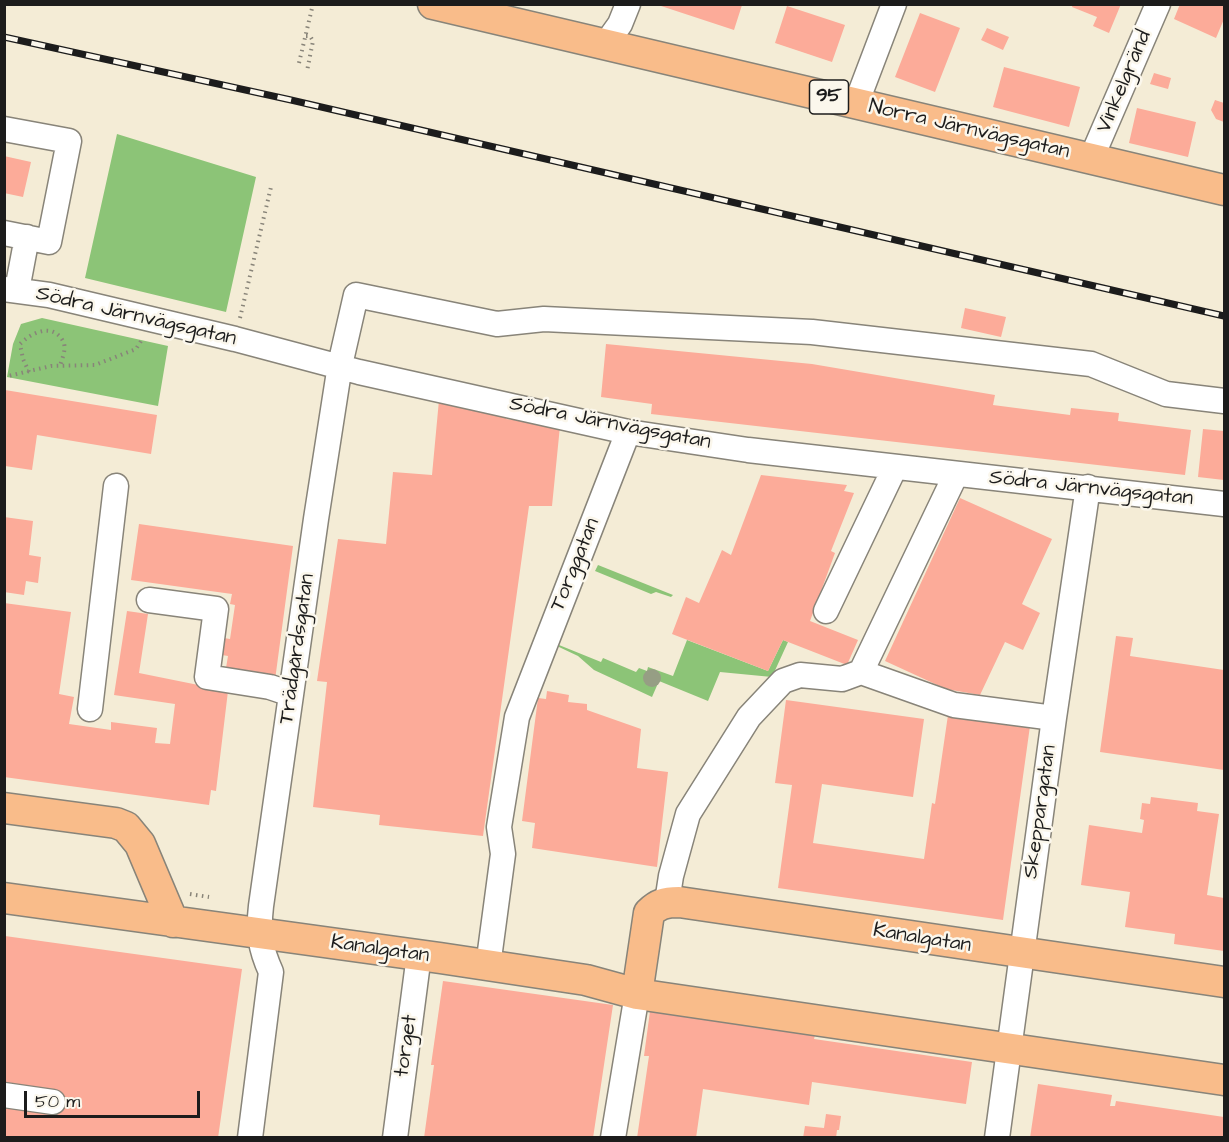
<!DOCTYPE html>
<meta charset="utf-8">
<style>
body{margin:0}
#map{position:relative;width:1229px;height:1142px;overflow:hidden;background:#f4ecd6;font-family:"Architects Daughter",sans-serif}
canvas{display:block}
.frame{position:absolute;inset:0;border:6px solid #1c1c1c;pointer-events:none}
.scale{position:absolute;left:24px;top:1091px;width:176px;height:27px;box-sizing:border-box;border:3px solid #1c1c1c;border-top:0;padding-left:8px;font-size:18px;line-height:21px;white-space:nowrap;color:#1c1c1c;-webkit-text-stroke:4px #fbf7ec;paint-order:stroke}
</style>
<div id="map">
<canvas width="1229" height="1142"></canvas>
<div class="frame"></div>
<div class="scale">50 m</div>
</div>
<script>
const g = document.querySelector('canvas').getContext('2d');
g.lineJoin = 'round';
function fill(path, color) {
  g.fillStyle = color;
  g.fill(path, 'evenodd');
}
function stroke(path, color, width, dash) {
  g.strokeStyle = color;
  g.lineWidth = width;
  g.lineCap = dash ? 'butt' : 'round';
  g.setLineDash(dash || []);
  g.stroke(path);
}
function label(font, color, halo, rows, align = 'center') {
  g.font = font + ' "Architects Daughter",sans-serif';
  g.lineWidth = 5;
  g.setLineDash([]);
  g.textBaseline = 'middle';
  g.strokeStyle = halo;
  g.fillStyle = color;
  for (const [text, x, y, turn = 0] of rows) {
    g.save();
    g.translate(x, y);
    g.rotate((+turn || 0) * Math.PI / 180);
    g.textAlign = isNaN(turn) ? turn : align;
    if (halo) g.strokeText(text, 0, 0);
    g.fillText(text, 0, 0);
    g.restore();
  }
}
fill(new Path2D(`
 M117 134 256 177 226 312 85 278Z
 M42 318 168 346 158 406 7 377 13 344 21 324Z
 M598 565 673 595 671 597 656 592 651 594 595 571Z
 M687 640 768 671 783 640 788 642 772 677 720 672 708 701 659 681 652 697 594 670 578 656 559 647V645L601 662 603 658 636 672 639 668 647 671 648 667 673 676Z`), '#8cc477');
fill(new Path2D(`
 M1073 4H1121L1109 33 1093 26 1097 17 1072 7Z
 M1180 4H1224V19L1216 38 1174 19Z
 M658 5H742L734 30Z
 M787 6 845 25 832 62 775 43Z
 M920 13 960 28 935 92 895 77Z
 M987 28 1009 37 1003 50 981 40Z
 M1004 67 1080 87 1069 127 993 107Z
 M1154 73 1171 78 1168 89 1150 84Z
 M1215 100 1224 103V122L1216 119 1211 110Z
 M1137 108 1196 122 1188 157 1129 143Z
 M4 156 31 162 23 197 4 193Z
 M965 308 1006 317 1001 337 961 328Z
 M606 344 812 364 995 395 993 405 1070 415 1071 408 1119 413 1118 421 1191 430 1185 475 651 414 652 404 601 397Z
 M5 390 157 415 151 454 37 435 32 470 5 466Z
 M439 400 507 409 506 419 560 426 552 506H529L483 836 379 825 380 815 313 807 327 682 317 681 338 539 386 544 393 472 432 475Z
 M1203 429 1224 431V480L1198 477Z
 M761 475 847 485 844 491 854 493 831 551 835 553 810 621 858 640 847 665 783 640 768 671 672 634 686 597 699 603 722 550 731 555Z
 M960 498 1052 539 1022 604 1040 613 1023 650 1005 642 980 695 946 689 885 661Z
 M4 517 33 521 29 555 41 557 38 583 26 581 24 595 4 592Z
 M139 524 293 546 275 680 225 674 228 656 222 655 224 638 230 639 235 605 230 604 232 594 131 580Z
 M4 603 71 612 59 694 74 697 69 724 111 730V722L157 728 155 743 170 744 175 704 114 695 127 611 148 614 139 673 228 691 216 791 211 790 209 805 4 777Z
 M1116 636 1133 638 1130 656 1224 670V770L1100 752Z
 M547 691 569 695 568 702 587 704V710L641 729 637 768 668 772 657 867 532 848 535 823 522 821 538 698 546 699Z
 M786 700 924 719 913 797 822 784 813 843 924 859 932 803 935 804 948 715 1030 726 1003 920 778 888 792 785 775 783Z
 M1151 797 1198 803 1197 811 1219 814 1207 895 1224 898V951L1174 944 1175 934 1125 927 1130 892 1081 885 1089 825 1142 833 1144 820 1140 819 1142 803 1150 804Z
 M5 936 242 969 218 1138H4Z
 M443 981 613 1005 593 1138H424L434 1065H431Z
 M650 1011 815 1035 814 1039 972 1062 966 1104 812 1082 809 1105 703 1089 696 1138H637L649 1056H644Z
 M1038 1084 1112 1095 1110 1106H1115L1116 1101 1224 1117V1138H1030Z
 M826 1114 841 1116 839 1130H837L836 1138H803L805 1126 824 1128Z`), '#fcab99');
const minor = new Path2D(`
 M605 45 620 24 628 4
 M856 104 894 4
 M4 129 69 141 49 242 4 233
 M1091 159 1158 4
 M4 289 49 295 235 339 359 372 628 432 748 450 1224 504
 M17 290 27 237
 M956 474 861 672 954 705 1054 718
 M149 600 216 609 207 677 270 687 291 694
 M826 611 895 467
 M90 709 116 486
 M667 902 671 876 688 814 749 717 783 681 800 675 842 679 861 672
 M488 966 503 854 499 827 517 717 628 432
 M4 1095 53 1102
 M250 1138 271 972C260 948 258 932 261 906L316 519 340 365 356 295 497 324 544 319 812 332 1091 364 1166 394 1224 401
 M395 1138 419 955
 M613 1138 637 994
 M997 1138 1054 718 1088 487`);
const major = new Path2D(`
 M433 4 1224 190
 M4 808 116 823 126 827 140 844 173 922
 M4 898 440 958 586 980 637 994 1224 1080
 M637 994 649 913C658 904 665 902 679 902L1224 982`);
stroke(minor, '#888479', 27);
stroke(major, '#888479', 33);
stroke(new Path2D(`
 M306 36H310L313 41 307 71
 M299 63 313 4
 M240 318 271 187
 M29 372 23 359 20 344C31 333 52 322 63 341 67 348 62 359 60 366
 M4 377 51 366 95 365 136 349 141 341
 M190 894 209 897`), '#888479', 4, [1.5, 4.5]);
stroke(minor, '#fff', 24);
stroke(major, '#f9bc8a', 30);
const rail = new Path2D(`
 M4 37 291 100 1224 316`);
stroke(rail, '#1c1c1c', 7);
stroke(rail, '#fbf7ec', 4.5, [14]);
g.fillStyle = '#969e84';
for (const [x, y] of [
 [652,678]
]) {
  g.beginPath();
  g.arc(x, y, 9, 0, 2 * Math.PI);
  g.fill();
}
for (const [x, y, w] of [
 [829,97,39]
]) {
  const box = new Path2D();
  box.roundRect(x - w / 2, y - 17, w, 34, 4.5);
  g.fillStyle = '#fbf7ec';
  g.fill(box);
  stroke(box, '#1c1c1c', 1.5);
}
label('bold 20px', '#1c1c1c', null, [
 ["95",829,97]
]);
label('21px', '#1c1c1c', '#fbf7ec', [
 ["Vinkelgränd",1125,82,-67],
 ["Norra Järnvägsgatan",969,130,13],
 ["Södra Järnvägsgatan",136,317,13],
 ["Södra Järnvägsgatan",610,424,11],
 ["Södra Järnvägsgatan",1091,489,6],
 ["Torggatan",576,565,-68],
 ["Trädgårdsgatan",298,649,-82],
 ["Skeppargatan",1041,812,-82],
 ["Kanalgatan",922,939,9],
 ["Kanalgatan",380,950,8],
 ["torget",407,1046,-82]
]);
</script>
